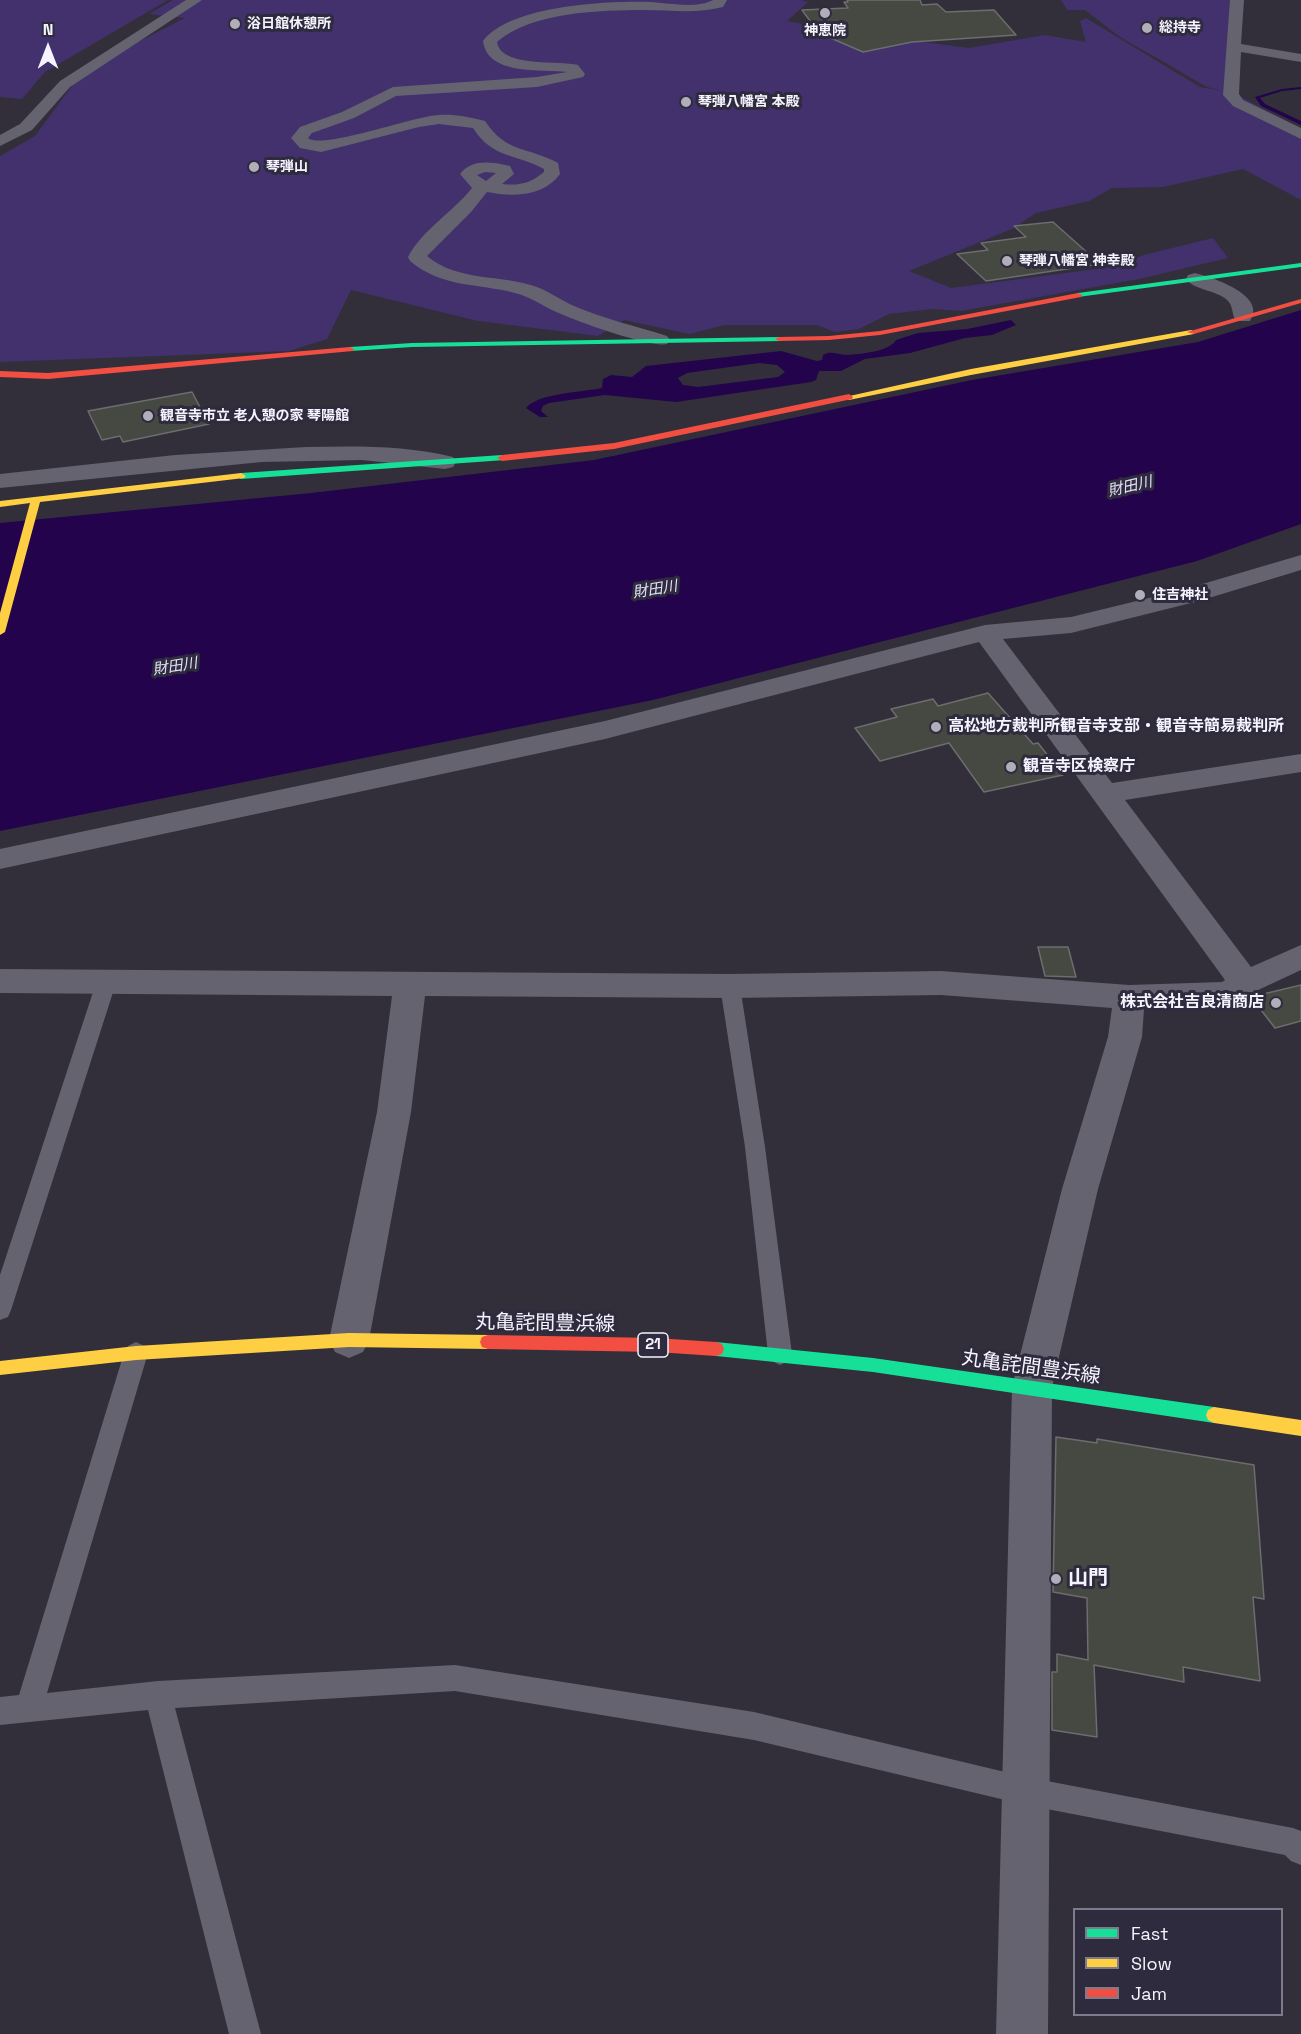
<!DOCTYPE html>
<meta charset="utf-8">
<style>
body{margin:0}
#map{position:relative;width:1301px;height:2034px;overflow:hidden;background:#322f3a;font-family:"Space Grotesk",sans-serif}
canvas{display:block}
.legend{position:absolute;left:1073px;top:1908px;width:210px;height:108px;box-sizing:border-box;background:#2f2b3e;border:2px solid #7e7b8a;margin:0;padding:8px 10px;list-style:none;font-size:18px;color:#f5f3fd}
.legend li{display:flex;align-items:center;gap:12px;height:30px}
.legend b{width:30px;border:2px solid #7e7b8a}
.north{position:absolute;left:18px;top:18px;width:60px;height:60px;-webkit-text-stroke:4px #2f2b3e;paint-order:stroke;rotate:0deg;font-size:16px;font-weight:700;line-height:24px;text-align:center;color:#f5f3fd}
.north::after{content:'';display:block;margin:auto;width:21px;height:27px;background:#f5f3fd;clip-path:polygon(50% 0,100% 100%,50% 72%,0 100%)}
</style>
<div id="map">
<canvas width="1301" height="2034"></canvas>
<ul class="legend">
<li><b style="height:8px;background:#16e098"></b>Fast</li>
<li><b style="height:8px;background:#ffcf43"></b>Slow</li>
<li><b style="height:8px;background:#f24e42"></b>Jam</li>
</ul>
<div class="north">N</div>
</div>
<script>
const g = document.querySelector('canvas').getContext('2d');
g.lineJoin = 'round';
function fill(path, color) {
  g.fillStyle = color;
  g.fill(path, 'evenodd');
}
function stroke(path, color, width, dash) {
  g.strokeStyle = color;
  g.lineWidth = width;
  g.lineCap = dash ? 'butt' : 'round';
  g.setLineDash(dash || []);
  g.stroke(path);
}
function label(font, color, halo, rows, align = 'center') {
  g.font = font + ' "Space Grotesk","Noto Sans JP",sans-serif';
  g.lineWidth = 6;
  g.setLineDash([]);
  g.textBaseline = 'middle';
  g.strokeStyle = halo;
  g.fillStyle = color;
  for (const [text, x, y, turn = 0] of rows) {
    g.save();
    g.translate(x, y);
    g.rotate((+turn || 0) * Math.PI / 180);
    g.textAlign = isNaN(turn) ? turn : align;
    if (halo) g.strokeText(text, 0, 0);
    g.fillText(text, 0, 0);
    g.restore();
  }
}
fill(new Path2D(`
 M0 0H168L45 72 22 99 0 97Z
 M173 0H801L808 2 787 21 838 31 969 48 1045 35 1086 42 1080 21 1086 18 1200 87 1224 91 1207 87 1169 65 1120 37 1085 10H1067L1061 0H1231L1232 92 1301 129V200L1243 169 1163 187 1112 188 1089 201 1036 213 1012 229 909 271 951 288 1111 267 1144 255 1213 238 1228 258 1139 279 961 311 933 309 889 314 859 329 835 332 817 325H724L690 334 624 320 598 336 478 321 351 290 327 339 289 351 0 362V156L35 136 74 83 136 43 185 18 149 14Z`), '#42316d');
fill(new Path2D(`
 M1301 310V524L1197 561 653 700 0 831V523L311 493 594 460 972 380 1198 342Z
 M1011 320 1016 325 992 335 965 338 910 353 865 359 841 371H819L816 380 811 382 676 402 605 395 549 403 543 406 541 411 548 417H540L526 408C538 393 583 392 602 388L603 379 611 375 632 377 646 366 781 351 817 361 822 360 823 355 827 353C834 352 840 355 846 355 860 354 889 352 896 340L918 333 967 329ZM759 363 777 365 785 372 778 377 698 387 683 385 678 378 687 373Z`), '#23044c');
fill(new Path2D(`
 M1301 87V89L1282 91 1260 98 1265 104 1301 121V125L1261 106 1255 97 1282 89Z`), '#23044c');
const building = new Path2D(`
 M847 0H920L922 5 937 4 946 12 994 10 1016 35 912 42 863 52 819 33 802 10 848 8 844 2H848Z
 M1053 222 1100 264 986 281 957 254 988 250 981 243 1026 237 1014 226Z
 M192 392 209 424 123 442 120 436 102 440 88 411Z
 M988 693 1033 744 1038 743 1063 775 984 792 949 743 880 761 855 728 897 717 891 709 933 699 938 706Z
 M1038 947H1068L1076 977 1045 976Z
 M1301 985V1021L1275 1028 1251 997Z
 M1056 1437 1097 1443V1439L1254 1465 1264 1599 1253 1597 1260 1681 1183 1667 1184 1682 1094 1665 1097 1737 1052 1730V1672H1057V1654L1088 1660 1087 1598 1053 1592Z`);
fill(building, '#454942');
stroke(building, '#6c6d6e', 1.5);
fill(new Path2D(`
 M106 976 113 978 116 983 11 1310 8 1317 0 1320V1275L96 983 99 978Z
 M730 979 737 981 740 986 765 1147 792 1354 788 1361 780 1365 772 1361 768 1354 745 1147 720 986 723 981Z
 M136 1342 144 1346 148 1353 47 1693 158 1681 455 1665 754 1712 1026 1777 1293 1828 1301 1831V1865L1291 1861 1285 1855 1026 1805 754 1740 455 1691 175 1708 261 2034H229L148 1710 0 1725V1697L19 1695 124 1353 128 1346Z`), '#65636f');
fill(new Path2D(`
 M186 0H202L70 87 32 130 0 146V135L20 124 60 81Z
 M713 0H727L723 7C696 14 672 10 644 10 601 10 531 12 497 42 501 68 559 60 578 65L585 74 583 77 537 87 396 96 354 118 312 133 308 138C322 150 414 116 439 115 454 114 469 117 485 121 507 154 527 146 558 163L560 174C543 197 513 197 487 192L471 212 427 256C458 282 500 274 537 287 550 292 561 300 574 306 604 319 636 326 667 336L670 340 667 344C651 348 579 322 561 314 545 308 532 297 515 293 477 283 442 288 410 261L408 257C422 230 453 212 472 188L460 174C472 158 493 162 510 166L514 174 502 184C519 186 531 183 544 172V169C515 153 493 159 473 128L439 124 419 127 321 152 300 148 291 138 300 127 342 112 393 87 537 77 567 72C542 69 487 76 483 41 511 5 607 1 650 2 669 3 697 9 713 0ZM485 172 496 173 486 181 477 175Z
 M1230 0H1244L1241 44 1301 54V62L1241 52 1239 94 1243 100 1301 128V139L1233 106 1223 95Z
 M1195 273C1211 277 1268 295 1250 321H1236C1231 314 1234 305 1226 299 1215 290 1194 290 1186 279L1188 275Z
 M306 447C355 446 405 445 453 457L456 462 453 467 445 469 362 460 262 462 0 488V474L175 455Z
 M1301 555V570L1199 601 1071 633 1003 639 1112 783 1301 754V772L1125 800 1251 967 1301 945V970L1256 991 1240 1003 1228 1006 1144 1009 1142 1037 1098 1189 1052 1387 1048 2034H996L1012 1387 1062 1189 1108 1037 1112 1008 941 995 730 998 425 996 411 1112 369 1340 363 1352 349 1358 335 1352 329 1340 377 1112 392 996 0 993V969L730 974 941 971 1129 985 1222 982 1225 980 979 642 605 739 0 869V849L605 721 985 625 1071 617 1182 590Z`), '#65636f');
fill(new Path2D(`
 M1301 263V267L1078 297 1074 295 1078 293Z
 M779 337H782V341L412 347 350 351 346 349 350 347 412 343Z
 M502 455 507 458 505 460 241 479 236 476 241 473Z
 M716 1342 873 1358 1214 1407 1220 1410 1222 1415 1220 1420 1214 1423 873 1372 716 1356 710 1354 708 1349 710 1344Z`), '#16e098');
fill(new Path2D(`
 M1191 330 1195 332 1194 334 971 375 849 400 845 397 971 369Z
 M241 473 246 476 244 478 40 502 5 632 0 635V613L30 503 0 507V501Z
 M349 1333 488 1335 494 1337 496 1342 494 1347 488 1349 349 1347 136 1360 0 1375V1361L136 1346Z
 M1214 1407 1301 1420V1436L1214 1423 1208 1420 1206 1415 1208 1410Z`), '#ffcf43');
fill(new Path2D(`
 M1078 293 1082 295 1081 297 880 335 829 340 779 341 775 339 779 337 829 336 880 331Z
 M1301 299V303L1194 334 1187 332Z
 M350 347 354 349 353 351 48 379 0 377V371L48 373Z
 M849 394 853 397 852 399 614 449 502 461 497 458 502 455 614 443Z
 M488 1335 656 1338 716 1342 722 1344 724 1349 722 1354 716 1356 656 1352 488 1349 482 1347 480 1342 482 1337Z`), '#f24e42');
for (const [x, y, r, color] of [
 [825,13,6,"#b1aeb9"],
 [235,24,6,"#b1aeb9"],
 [1147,28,6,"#b1aeb9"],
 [686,102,6,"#b1aeb9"],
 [254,167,6,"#b1aeb9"],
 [1007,261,6,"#b1aeb9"],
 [148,416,6,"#b1aeb9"],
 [1140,595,6,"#b1aeb9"],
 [936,727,6,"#b1aeb9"],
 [1011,767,6,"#b1aeb9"],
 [1276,1003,6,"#b1aeb9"],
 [1056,1579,6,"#b1aeb9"]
]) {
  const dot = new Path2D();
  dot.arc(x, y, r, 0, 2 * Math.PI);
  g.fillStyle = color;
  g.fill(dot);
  stroke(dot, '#2f2b3e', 2);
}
label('bold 14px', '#f5f3fd', '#2f2b3e', [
 ["浴日館休憩所",247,24],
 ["総持寺",1159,28],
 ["神恵院",825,31,"center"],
 ["琴弾八幡宮 本殿",698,102],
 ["琴弾山",266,167],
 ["琴弾八幡宮 神幸殿",1019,261],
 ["観音寺市立 老人憩の家 琴陽館",160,416],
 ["住吉神社",1152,595]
], 'left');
label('italic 15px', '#e4e0f7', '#2f2b3e', [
 ["財田川",1130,487,-13],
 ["財田川",655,590,-9],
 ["財田川",175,667,-9]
]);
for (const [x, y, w] of [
 [653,1345,30]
]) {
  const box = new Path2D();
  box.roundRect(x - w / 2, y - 12, w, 24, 4.5);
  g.fillStyle = '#2f2b3e';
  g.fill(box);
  stroke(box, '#f5f3fd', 1.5);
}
label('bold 15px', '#f5f3fd', null, [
 ["21",653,1345]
]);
label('bold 16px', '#f5f3fd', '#2f2b3e', [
 ["高松地方裁判所観音寺支部・観音寺簡易裁判所",948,727],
 ["観音寺区検察庁",1023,767],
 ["株式会社吉良清商店",1264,1003,"right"]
], 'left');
label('20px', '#f5f3fd', '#2f2b3e', [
 ["丸亀詫間豊浜線",545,1324,1],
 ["丸亀詫間豊浜線",1031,1368,8]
]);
label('bold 20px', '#f5f3fd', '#2f2b3e', [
 ["山門",1068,1579]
], 'left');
</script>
